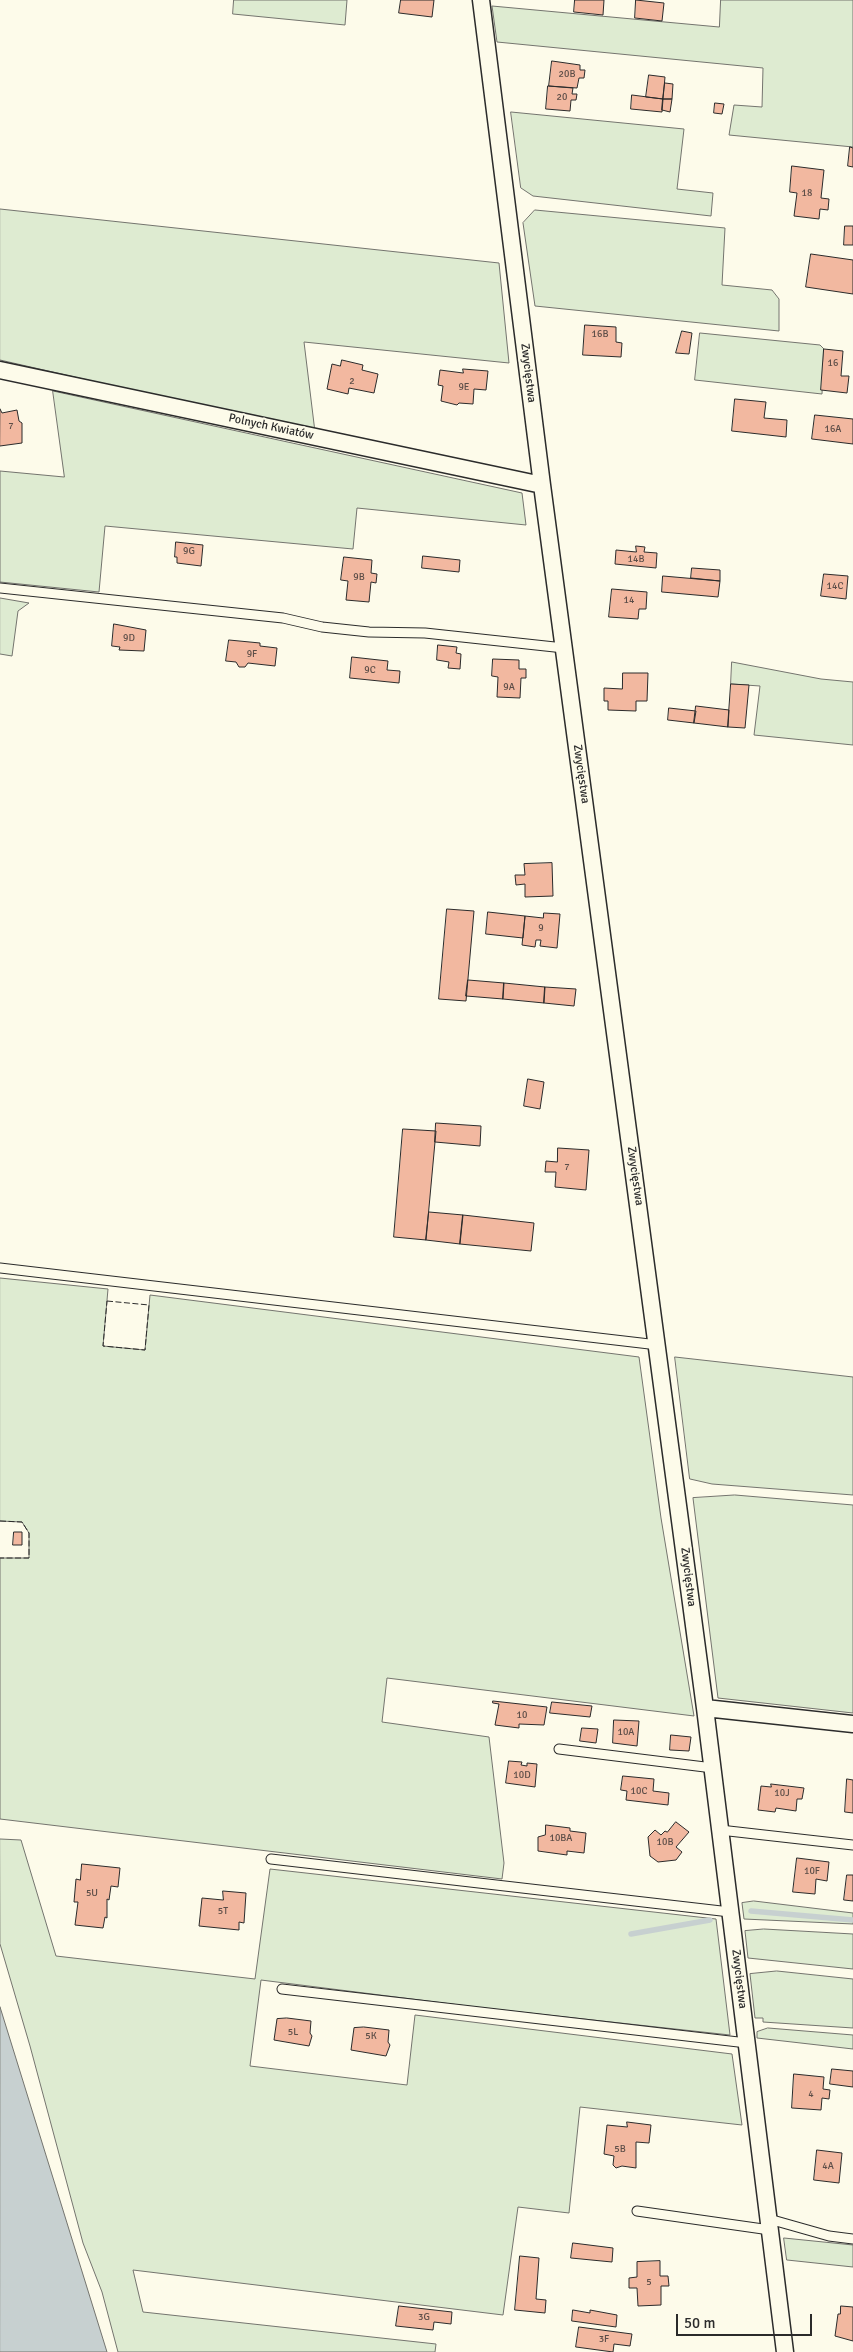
<!DOCTYPE html>
<meta charset="utf-8">
<style>
body{margin:0}
#map{position:relative;width:853px;height:2352px;overflow:hidden;background:#fdfbea;font-family:Signika,sans-serif}
canvas{display:block}
.scale{position:absolute;left:676px;top:2314px;width:136px;height:22px;box-sizing:border-box;border:2px solid #2b2b2b;border-top:0;padding-left:6px;font-size:15px;line-height:18px;white-space:nowrap;color:#2b2b2b;-webkit-text-stroke:4px #fdfbea;paint-order:stroke}
</style>
<div id="map">
<canvas width="853" height="2352"></canvas>
<div class="scale">50 m</div>
</div>
<script>
const g = document.querySelector('canvas').getContext('2d');
g.lineJoin = 'round';
function fill(path, color) {
  g.fillStyle = color;
  g.fill(path, 'evenodd');
}
function stroke(path, color, width, dash) {
  g.strokeStyle = color;
  g.lineWidth = width;
  g.lineCap = dash ? 'butt' : 'round';
  g.setLineDash(dash || []);
  g.stroke(path);
}
function label(font, color, halo, rows, align = 'center') {
  g.font = font + ' Signika,sans-serif';
  g.lineWidth = 4;
  g.setLineDash([]);
  g.textBaseline = 'middle';
  g.strokeStyle = halo;
  g.fillStyle = color;
  for (const [text, x, y, turn = 0] of rows) {
    g.save();
    g.translate(x, y);
    g.rotate((+turn || 0) * Math.PI / 180);
    g.textAlign = isNaN(turn) ? turn : align;
    if (halo) g.strokeText(text, 0, 0);
    g.fillText(text, 0, 0);
    g.restore();
  }
}
const green = new Path2D(`
 M234 0H347L345 25 233 14Z
 M721 0H853V147L729 135 734 105 762 107 763 68 497 42 492 6 719 27Z
 M511 112 684 129 677 189 713 193 711 216 533 196 521 188Z
 M0 209 499 263 509 363 304 342 315 432 0 360Z
 M535 210 725 228 722 285 772 290 779 299V331L535 306 523 223Z
 M700 333 820 345 824 349 822 394 695 380Z
 M53 391 522 493 526 525 357 508 353 549 105 526 99 592 0 582V471L64 477Z
 M0 598 29 603 18 611 12 656 0 654Z
 M732 662 821 679 853 682V745L754 735 760 686 731 684Z
 M0 1278 108 1289 103 1346 145 1350 150 1295 639 1357 661 1518 694 1716 387 1678 382 1722 489 1737 504 1863 502 1879 0 1819V1558H29V1533L22 1522 0 1521Z
 M675 1357 853 1377V1495L712 1484 690 1479Z
 M735 1495 853 1505V1713L718 1698 693 1498Z
 M0 1839 21 1840 56 1956 255 1979 270 1869 716 1919 730 2035 483 2008 261 1980 250 2066 407 2085 415 2015 732 2054 742 2125 580 2107 569 2213 518 2207 503 2315 133 2270 143 2312 436 2344 435 2352H118L102 2292 83 2243 30 2046 0 1944Z
 M754 1901 853 1913V1924L744 1919 742 1903Z
 M764 1929 853 1934V1969L748 1958 745 1931Z
 M777 1971 853 1979V2028L763 2022V2018H755L750 1974Z
 M768 2028 853 2035V2049L757 2038V2032Z
 M784 2238 853 2245V2267L787 2260Z`);
fill(green, '#deebd1');
stroke(green, '#74746e', 1);
const water = new Path2D(`
 M0 2007 107 2352H0Z`);
fill(water, '#c7d0d0');
stroke(water, '#74746e', 1);
stroke(new Path2D(`
 M751 1911 853 1920
 M631 1934 710 1920`), '#c7d0d0', 5.5);
const building = new Path2D(`
 M401 0H434L432 17 399 13Z
 M575 0H604L603 15 574 12Z
 M636 0 664 3 662 21 635 18Z
 M552 61 580 65V70H585L584 78H579L577 88 549 86Z
 M649 75 665 77 663 99 646 97Z
 M665 83 673 84 672 99H663Z
 M548 86 573 88 572 94H577L576 100H571L570 111 546 109Z
 M632 95 663 99 662 112 631 109Z
 M663 99H672L670 112 662 110Z
 M715 103 724 104 722 114 714 113Z
 M850 147 853 148V167L848 166Z
 M792 166 824 170 821 198 829 199 828 210 820 209 819 219 794 216 797 193 790 192Z
 M845 226H853V245H844Z
 M811 254 853 260V294L806 287Z
 M585 325 616 327V342L622 343 621 357 583 355Z
 M682 331 692 333 689 354 676 353Z
 M824 349 843 351 841 376H849L847 393 821 390Z
 M342 360 363 365 362 370 378 374 374 393 349 388 348 394 327 389 332 364 340 366Z
 M463 369 488 371 486 390 474 389 473 404 459 403 457 405 441 401 443 386 438 385 440 370 463 373Z
 M735 399 766 402 764 418 787 420 786 437 732 431Z
 M0 409 2 413 17 410 19 421 22 423V443L0 446Z
 M815 415 853 419V444L812 439Z
 M176 542 203 545 201 566 177 563V557H175Z
 M636 546 645 547 644 552 657 553 656 568 615 564 616 550 636 552Z
 M423 556 460 560 459 572 422 568Z
 M344 557 372 560 371 573 377 574 376 583 371 582 369 602 346 600 348 581 341 580Z
 M692 568 720 570V581L691 578Z
 M824 574 848 576 846 599 821 596Z
 M663 576 720 581 718 597 662 592Z
 M612 589 647 592 646 609H639L638 619 609 617Z
 M114 624 146 630 144 651 119 650 120 647 112 646Z
 M229 640 260 643V646L277 648 275 666 248 663 245 667H239L236 662 226 661Z
 M438 645 457 647 456 653 461 654 460 669 448 668 449 662 437 660Z
 M352 657 388 661 387 670 400 671 399 683 350 678Z
 M493 659 519 660V669H526V678H521L520 698 497 697 498 677 492 676Z
 M623 673H648L647 701H636V711L608 710V701H604V688L622 689Z
 M731 684 749 685 745 728 728 727Z
 M696 706 729 710 728 727 694 723Z
 M669 708 696 711 694 723 668 720Z
 M552 863 553 896 525 897V884L516 885 515 875H525L524 864Z
 M447 909 474 911 466 1001 439 999Z
 M488 912 525 916 523 938 486 934Z
 M544 913 560 914 557 948 540 946 541 940H536L535 947 522 945 525 916 543 918Z
 M468 980 504 983 503 999 466 996Z
 M504 983 545 987 544 1003 503 999Z
 M545 987 576 989 574 1006 544 1003Z
 M528 1079 544 1082 540 1109 524 1106Z
 M436 1123 481 1126 480 1146 435 1142Z
 M403 1129 436 1131 426 1240 394 1237Z
 M558 1148 589 1150 586 1190 555 1187 556 1172H545L546 1161 557 1162Z
 M429 1212 463 1215 460 1244 426 1240Z
 M463 1215 534 1223 531 1251 460 1244Z
 M14 1532H22V1545H13Z
 M493 1701 547 1707 544 1725 519 1724V1728L495 1725 499 1704 493 1703Z
 M552 1702 592 1706 590 1717 550 1713Z
 M614 1720 639 1721 637 1746 613 1743Z
 M582 1728 598 1729 596 1743 580 1741Z
 M671 1735 691 1737 689 1751 670 1750Z
 M509 1761 522 1762 521 1765 527 1766V1763L537 1764 535 1787 506 1783Z
 M623 1776 654 1779 653 1791 669 1793 668 1805 626 1800 627 1791 621 1790Z
 M847 1779 853 1780V1813L845 1812Z
 M771 1784 804 1788 802 1799H797L796 1811 776 1808 775 1812 758 1810 761 1786 771 1787Z
 M676 1822 689 1832 676 1847 682 1852 676 1860 658 1862 650 1856 648 1837 655 1830 661 1835 665 1831 667 1832Z
 M546 1825 570 1828V1831L586 1833 584 1853 567 1851V1855L538 1851V1837L545 1835Z
 M797 1858 829 1862 827 1881 816 1879 815 1894 793 1892Z
 M82 1864 120 1868 118 1887 111 1886 109 1900 107 1899V1918L105 1917 103 1928 75 1925 78 1902H74L76 1879 80 1880Z
 M847 1875H853V1901L844 1900Z
 M223 1891 246 1893 244 1923 239 1922V1930L199 1926 202 1898 223 1900Z
 M287 2018 311 2021 310 2033 312 2036 309 2046 274 2040 277 2019Z
 M364 2027 389 2030 388 2042 390 2045 386 2056 351 2050 354 2028Z
 M832 2069 853 2071V2087L830 2084Z
 M794 2074 824 2077 823 2089 830 2090 829 2099 822 2098 821 2110 792 2108Z
 M627 2122 651 2125 649 2143 636 2142V2168L622 2166 616 2168 613 2165 614 2156 604 2154 607 2125 627 2127Z
 M817 2150 842 2153 839 2183 814 2180Z
 M573 2243 613 2248 612 2262 571 2258Z
 M520 2256 539 2258 536 2299 546 2300 545 2313 515 2310Z
 M660 2261V2276H668L669 2286H661V2305L638 2306 637 2288H629V2278L637 2277V2262Z
 M399 2306 452 2312 451 2324 434 2322 433 2330 396 2326Z
 M841 2306 853 2307V2341L835 2336 838 2314H840Z
 M573 2310 590 2313V2310L617 2315 616 2327 572 2321Z
 M579 2327 632 2334 630 2346 614 2344 613 2352 576 2347Z`);
fill(building, '#f2b8a0');
stroke(building, '#2b2b2b', 1);
const service = new Path2D(`
 M0 588 283 618 322 627 369 632 425 633 564 648
 M0 1268 658 1345
 M559 1749 713 1768
 M720 1830 853 1845
 M271 1859 730 1912
 M282 1989 747 2043
 M637 2211 770 2230
 M769 2219 829 2236 853 2239`);
const minor = new Path2D(`
 M481 0 542 485 705 1708 785 2352
 M0 370 542 485
 M705 1708 853 1724`);
stroke(service, '#2b2b2b', 11);
stroke(minor, '#2b2b2b', 19);
stroke(service, '#fdfbea', 9);
stroke(minor, '#fdfbea', 16);
stroke(new Path2D(`
 M107 1301 149 1305 145 1350 103 1346Z
 M0 1521 22 1522 29 1533V1558H0`), '#2b2b2b', 1, [6, 2.5]);
label('10px', '#5d4e48', null, [
 ["20B",567,74],
 ["20",562,97],
 ["18",807,193],
 ["16B",600,334],
 ["16",833,363],
 ["2",352,381],
 ["9E",464,387],
 ["7",11,426],
 ["16A",833,429],
 ["9G",189,551],
 ["14B",636,559],
 ["9B",359,577],
 ["14C",835,586],
 ["14",629,600],
 ["9D",129,638],
 ["9F",252,654],
 ["9C",370,670],
 ["9A",509,687],
 ["9",541,928],
 ["7",567,1167],
 ["10",522,1715],
 ["10A",626,1732],
 ["10D",522,1775],
 ["10C",639,1791],
 ["10J",782,1793],
 ["10BA",561,1838],
 ["10B",665,1842],
 ["10F",812,1871],
 ["5U",92,1893],
 ["5T",223,1911],
 ["5L",293,2032],
 ["5K",371,2036],
 ["4",811,2094],
 ["5B",620,2149],
 ["4A",828,2166],
 ["5",649,2282],
 ["3G",424,2317],
 ["3F",604,2339]
]);
label('12px', '#2b2b2b', '#fdfbea', [
 ["Zwycięstwa",528,373,83],
 ["Polnych Kwiatów",271,427,12],
 ["Zwycięstwa",581,774,82],
 ["Zwycięstwa",635,1176,82],
 ["Zwycięstwa",688,1577,83],
 ["Zwycięstwa",739,1979,83]
]);
</script>
